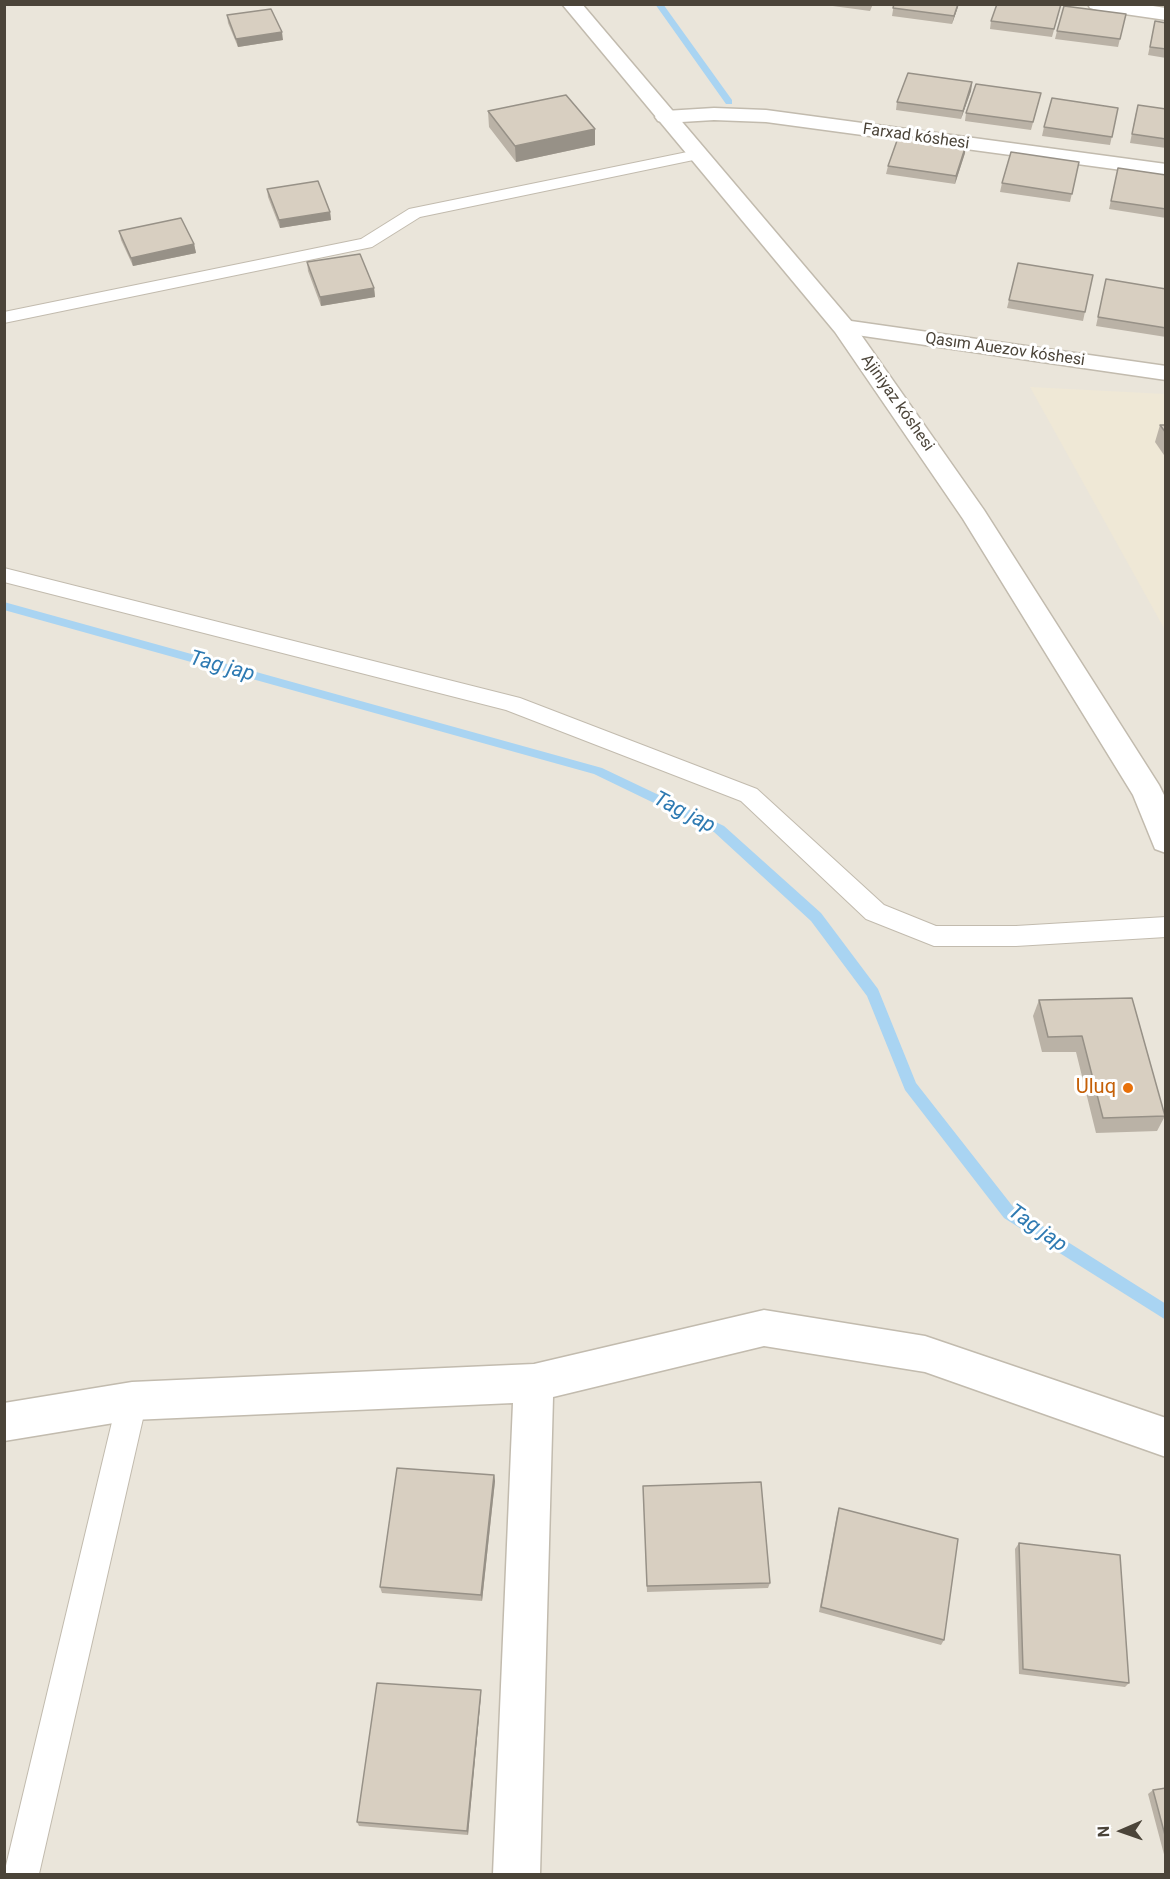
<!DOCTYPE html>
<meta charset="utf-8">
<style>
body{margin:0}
#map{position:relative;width:1170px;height:1879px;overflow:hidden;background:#f6f3ec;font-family:Roboto,sans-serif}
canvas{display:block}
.frame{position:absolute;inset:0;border:6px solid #4b4439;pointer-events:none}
.north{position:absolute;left:1092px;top:1801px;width:60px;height:60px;-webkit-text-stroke:4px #fff;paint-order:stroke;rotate:268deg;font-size:16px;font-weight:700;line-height:24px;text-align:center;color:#4b4439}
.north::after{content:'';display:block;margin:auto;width:21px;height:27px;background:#4b4439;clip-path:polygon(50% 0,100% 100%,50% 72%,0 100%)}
</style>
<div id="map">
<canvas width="1170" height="1879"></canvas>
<div class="frame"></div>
<div class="north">N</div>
</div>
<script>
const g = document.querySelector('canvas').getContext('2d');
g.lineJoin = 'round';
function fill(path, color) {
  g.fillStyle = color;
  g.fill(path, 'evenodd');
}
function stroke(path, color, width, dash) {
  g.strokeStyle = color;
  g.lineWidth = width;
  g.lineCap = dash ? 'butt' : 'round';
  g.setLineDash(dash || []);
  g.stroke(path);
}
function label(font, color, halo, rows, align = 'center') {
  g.font = font + ' Roboto,sans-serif';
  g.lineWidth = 6;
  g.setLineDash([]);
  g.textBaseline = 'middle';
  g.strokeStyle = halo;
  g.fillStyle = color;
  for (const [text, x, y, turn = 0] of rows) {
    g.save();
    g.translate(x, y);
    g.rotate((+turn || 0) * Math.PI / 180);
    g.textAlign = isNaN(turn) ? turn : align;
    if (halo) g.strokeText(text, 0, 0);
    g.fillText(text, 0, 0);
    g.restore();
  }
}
fill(new Path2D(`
 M5 5H1165V1874H5Z`), '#eae5da');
fill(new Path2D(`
 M1030 387 1165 394V630Z`), '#efe8d6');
fill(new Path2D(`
 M655 4H663L732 100V104H726Z
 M4 602 602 768 724 826 821 913 878 989 916 1083 1014 1208 1166 1304V1320L1004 1218 905 1090 867 996 811 921 714 832 594 774 4 610Z`), '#a9d4f2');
const service = new Path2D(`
 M697 150 703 152 705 155 703 158 420 217 372 247 4 323V312L361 239 409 209Z
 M4 568 520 698 757 789 884 905 936 926H1016L1166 917V937L1016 946H934L866 919 741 801 506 710 4 582Z
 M132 1386 143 1391 147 1401 39 1874H4L117 1401 121 1391Z`);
const minor = new Path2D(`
 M1088 4H1140L1166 8V20L1097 10 1090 8Z
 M714 108 766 110 1166 164V176L766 122 714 120 665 123 658 121 655 117 658 113 665 111Z
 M844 320 1166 366V380L836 332 832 327 836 322Z
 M764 1310 925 1336 1166 1418V1457L925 1372 764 1346 553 1397 540 1874H493L513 1403 132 1420 4 1441V1403L132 1382 534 1364Z`);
const tertiary = new Path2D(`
 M562 4H582L852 322 984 510 1159 785 1166 799V853L1155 849 1133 795 963 519 835 332Z`);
stroke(service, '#c2bbae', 2);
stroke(minor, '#c2bbae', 3);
stroke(tertiary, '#c2bbae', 3);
fill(service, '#fff');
fill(minor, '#fff');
fill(tertiary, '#fff');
fill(new Path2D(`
 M818 4H873L870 11Z
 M894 4H959L952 24 892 16Z
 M1059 12 1052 37 990 29 991 21Z
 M1126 14 1118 47 1055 39 1057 31Z
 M227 15 283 40 238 47 228 23Z
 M1155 21 1166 23V58L1148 55Z
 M972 82 971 91 961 119 896 110 897 102Z
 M1039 101 1031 130 965 121 966 113Z
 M1118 108 1110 145 1042 136 1044 127Z
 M1166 109V148L1130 143 1136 113Z
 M488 111 595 145 516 162 489 127Z
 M965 153 955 184 886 174 888 166Z
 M1079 162 1070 202 1000 192 1002 183Z
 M1118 168 1166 175V218L1109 209Z
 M267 189 330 212 331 220 280 228 268 197Z
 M119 231 194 244 196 253 133 266 121 240Z
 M307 262 374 288 375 297 321 306 308 271Z
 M1093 275 1083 321 1007 308 1009 300Z
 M1106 279 1166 289V337L1096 326Z
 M1160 425H1166V458L1155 442Z
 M1132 998 1165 1116 1157 1131 1096 1133 1076 1052H1042L1033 1016 1039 1000Z
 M494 1475 495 1481 482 1601 382 1593 380 1587Z
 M643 1486 770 1583 768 1588 647 1592Z
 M839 1508 944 1640 941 1645 819 1612 837 1514Z
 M1019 1543 1129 1683 1125 1687 1019 1674 1015 1549Z
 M481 1690V1695L468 1835 359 1826 357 1822Z
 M1166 1788V1862L1148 1794 1153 1790Z`), '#bab2a6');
fill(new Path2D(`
 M958 4H959L952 24 954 16Z
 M282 32 283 40 238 47 236 39Z
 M972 82 971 91 961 119 963 111Z
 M595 129V145L516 162 515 146Z
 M966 145 965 153 955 184 956 176Z
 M330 212 331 220 280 228 279 220Z
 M194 244 196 253 133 266 131 258Z
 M374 288 375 297 321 306 320 297Z
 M494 1475 495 1481 482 1601 481 1595Z
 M481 1690V1695L468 1835 467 1831Z`), '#979187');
const building = new Path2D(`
 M894 4H958L954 16 893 8Z
 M997 4H1061L1054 29 991 21Z
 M1064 6 1126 14 1120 39 1057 31Z
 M271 9 282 32 236 39 227 15Z
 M1155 21 1166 23V49L1150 47Z
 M908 73 972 82 963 111 897 102Z
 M976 84 1041 93 1033 122 966 113Z
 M566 95 595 129 515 146 488 111Z
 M1052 98 1118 108 1112 137 1044 127Z
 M1138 105 1166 109V139L1132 134Z
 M899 135 966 145 956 176 888 166Z
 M1011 152 1079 162 1072 194 1002 183Z
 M1118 168 1166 175V209L1111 201Z
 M318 181 330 212 279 220 267 189Z
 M181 218 194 244 131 258 119 231Z
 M360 254 374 288 320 297 307 262Z
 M1018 263 1093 275 1085 312 1009 300Z
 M1106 279 1166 289V328L1098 317Z
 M1160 425H1166V433Z
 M1132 998 1165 1116 1103 1118 1082 1036 1048 1037 1039 1000Z
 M397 1468 494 1475 481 1595 380 1587Z
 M761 1482 770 1583 647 1586 643 1486Z
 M839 1508 958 1539 944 1640 821 1607Z
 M1019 1543 1120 1555 1129 1683 1023 1669Z
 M377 1683 481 1690 467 1831 357 1822Z
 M1166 1788V1839L1153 1790Z`);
fill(building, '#d8cfc1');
stroke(building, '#979187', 1.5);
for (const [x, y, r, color] of [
 [1128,1088,6,"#e8710a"]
]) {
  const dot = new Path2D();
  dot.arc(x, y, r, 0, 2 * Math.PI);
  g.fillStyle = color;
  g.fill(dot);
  stroke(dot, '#fff', 2);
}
label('16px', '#4b4439', '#fff', [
 ["Farxad kóshesi",916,137,8],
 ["Qasım Auezov kóshesi",1005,350,8],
 ["Ajiniyaz kóshesi",897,403,55]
]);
label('20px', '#c56008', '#fff', [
 ["Uluq",1116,1088]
], 'right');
label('italic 21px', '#2e7ab2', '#fff', [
 ["Tag jap",222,667,15],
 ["Tag jap",684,813,27],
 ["Tag jap",1037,1229,35]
]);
</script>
